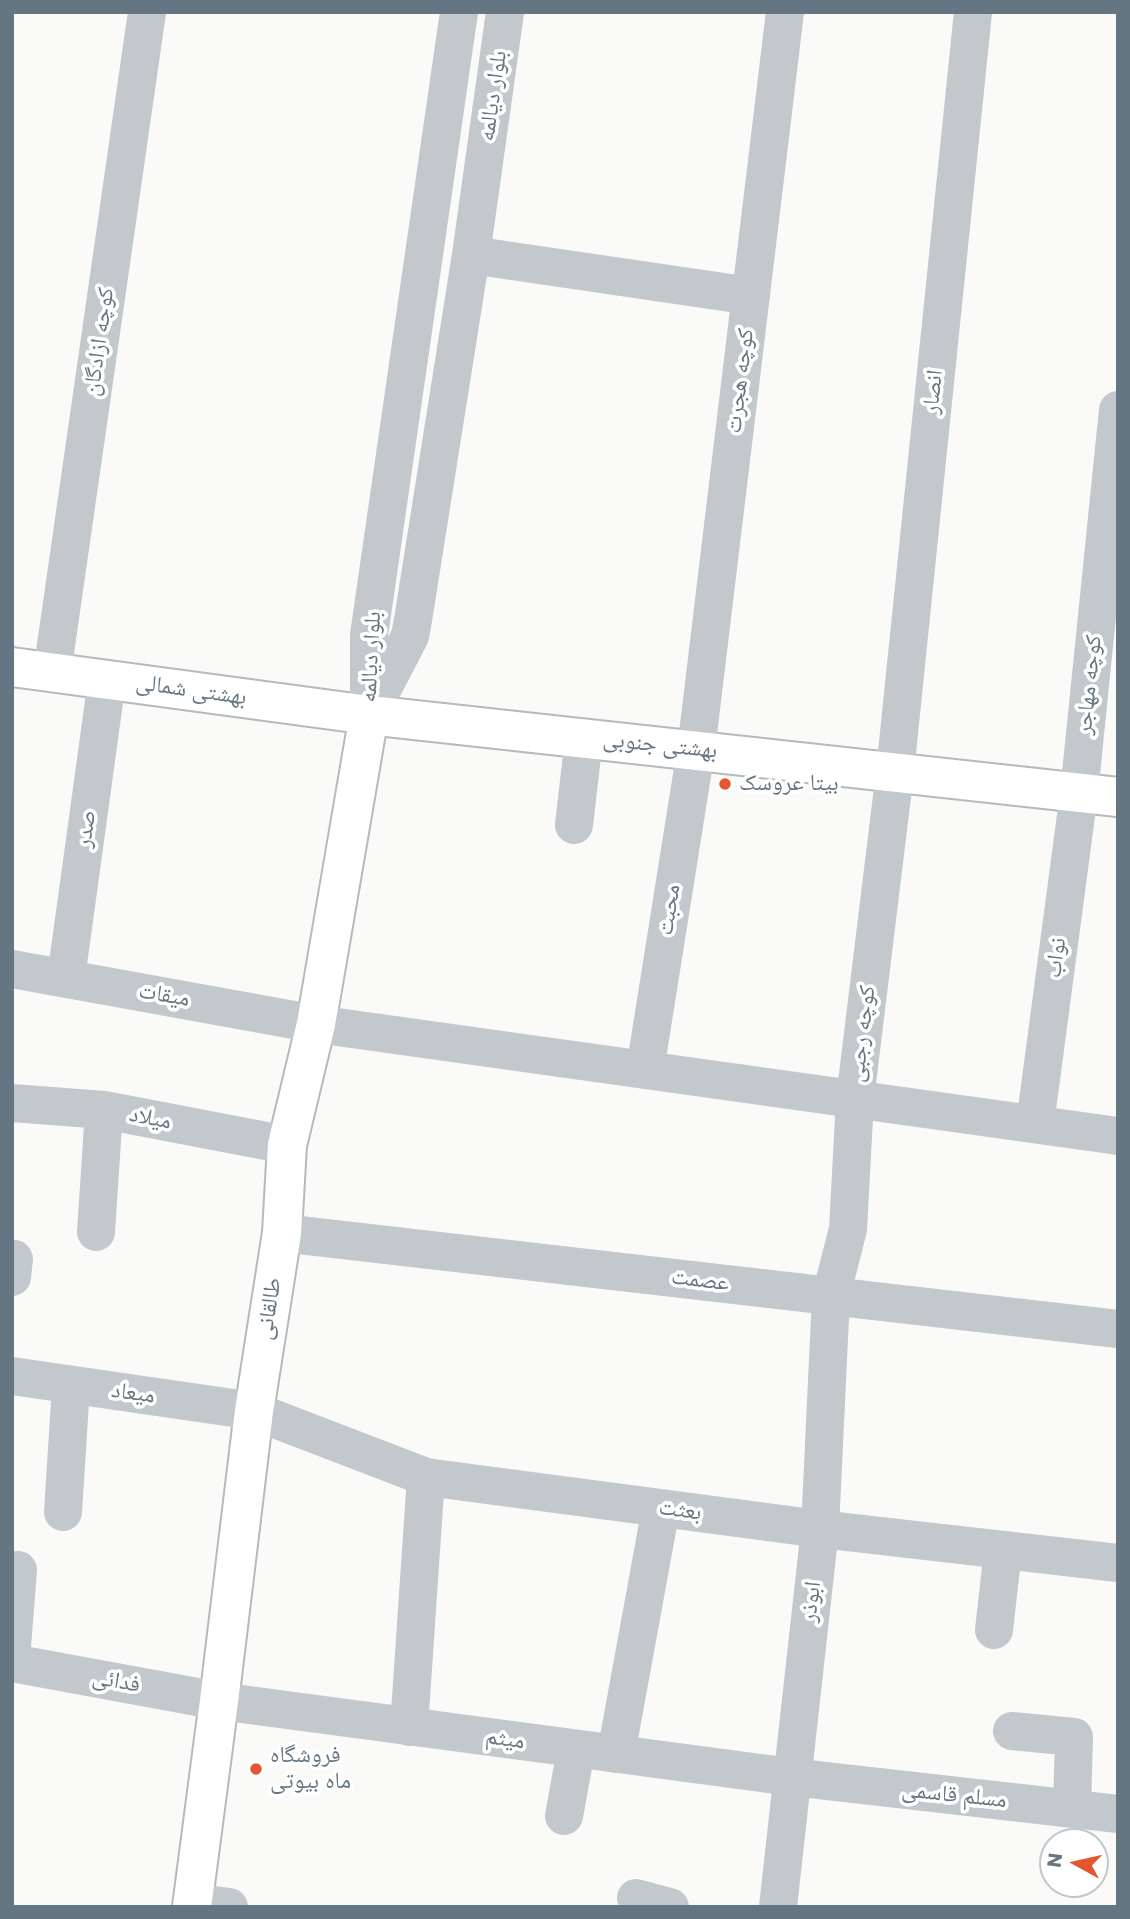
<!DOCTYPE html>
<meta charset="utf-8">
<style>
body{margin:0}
#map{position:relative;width:1130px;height:1919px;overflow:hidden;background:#fafaf8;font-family:Poppins,sans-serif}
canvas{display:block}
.frame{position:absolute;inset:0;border:14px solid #657683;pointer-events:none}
.north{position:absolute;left:1039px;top:1828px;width:70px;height:70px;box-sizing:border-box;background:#fff;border:2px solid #c1c8cd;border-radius:50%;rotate:278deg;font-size:19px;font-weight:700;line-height:28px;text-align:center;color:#657683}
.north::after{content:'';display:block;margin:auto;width:24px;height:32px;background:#e4572e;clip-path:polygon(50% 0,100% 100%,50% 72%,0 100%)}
</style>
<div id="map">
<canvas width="1130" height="1919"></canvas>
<div class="frame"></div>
<div class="north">N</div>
</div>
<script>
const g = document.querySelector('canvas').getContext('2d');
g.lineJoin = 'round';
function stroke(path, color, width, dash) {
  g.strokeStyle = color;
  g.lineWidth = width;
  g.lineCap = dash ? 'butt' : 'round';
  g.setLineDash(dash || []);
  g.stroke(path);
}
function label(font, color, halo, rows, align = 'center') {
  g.font = font + ' Poppins,"Noto Naskh Arabic",sans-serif';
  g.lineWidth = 7;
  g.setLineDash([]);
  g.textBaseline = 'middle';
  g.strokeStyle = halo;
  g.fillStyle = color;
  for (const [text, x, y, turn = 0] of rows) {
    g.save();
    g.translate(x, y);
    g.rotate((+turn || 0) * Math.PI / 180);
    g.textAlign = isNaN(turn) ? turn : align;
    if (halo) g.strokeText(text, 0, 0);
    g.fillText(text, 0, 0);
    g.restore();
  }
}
const major = new Path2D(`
 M12 667 369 715 1118 797
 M192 1907 219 1701 254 1411 282 1233 287 1145 316 1024 369 715`);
stroke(major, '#b5babe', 42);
stroke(new Path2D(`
 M471 255 751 296
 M52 673 147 12
 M369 707V635L459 12
 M369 715 410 636 413 620 471 255 505 12
 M574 825 584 738
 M12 969 316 1024 1118 1136
 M66 978 107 680
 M645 1070 696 750 785 12
 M12 1103 104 1110 287 1145
 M1035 1124 1079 793 1118 410
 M96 1232 104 1110
 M282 1233 1118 1329
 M12 1277 14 1259
 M12 1376 254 1411 426 1477 820 1529 1118 1563
 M63 1512 71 1386
 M994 1630 1003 1550
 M12 1646 18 1570
 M12 1663 219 1701 791 1777 1118 1814
 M409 1727 426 1477
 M1012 1731 1074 1737 1072 1809
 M616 1754 661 1508
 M564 1816 576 1750
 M636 1898 670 1907
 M192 1902 229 1907
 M778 1907 820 1529 831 1296 848 1229 855 1099 895 772 973 12`), '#c3c8cc', 38);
stroke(major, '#fff', 38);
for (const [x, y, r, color] of [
 [725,784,7,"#e4572e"],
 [256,1769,7,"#e4572e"]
]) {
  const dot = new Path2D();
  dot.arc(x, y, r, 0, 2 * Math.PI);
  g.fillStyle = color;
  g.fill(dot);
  stroke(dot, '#fff', 2.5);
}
label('23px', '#657683', '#fff', [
 ["بلوار دیالمه",494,96,-82],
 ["کوچه ازادگان",100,342,-82],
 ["کوچه هجرت",741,381,-83],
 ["انصار",934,392,-84],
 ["بلوار دیالمه",372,657,-87],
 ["کوچه مهاجر",1090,685,-84],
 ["بهشتی شمالی",191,691,8],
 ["بهشتی جنوبی",660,746,6],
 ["صدر",87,829,-82],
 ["محبت",670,910,-81],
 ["نواب",1057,958,-82],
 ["میقات",164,996,10],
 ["کوچه رجبی",863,1034,-83],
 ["میلاد",150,1119,11],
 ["عصمت",700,1281,7],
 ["طالقانی",270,1309,-81],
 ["میعاد",133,1394,8],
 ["بعثت",680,1511,8],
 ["ابوذر",812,1602,-83],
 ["فدائی",116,1682,10],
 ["میثم",505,1740,8],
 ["مسلم قاسمی",954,1796,6]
]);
label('23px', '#657683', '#fff', [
 ["بیتا عروسک",739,784],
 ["فروشگاه",270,1756],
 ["ماه بیوتی",270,1782]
], 'left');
</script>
